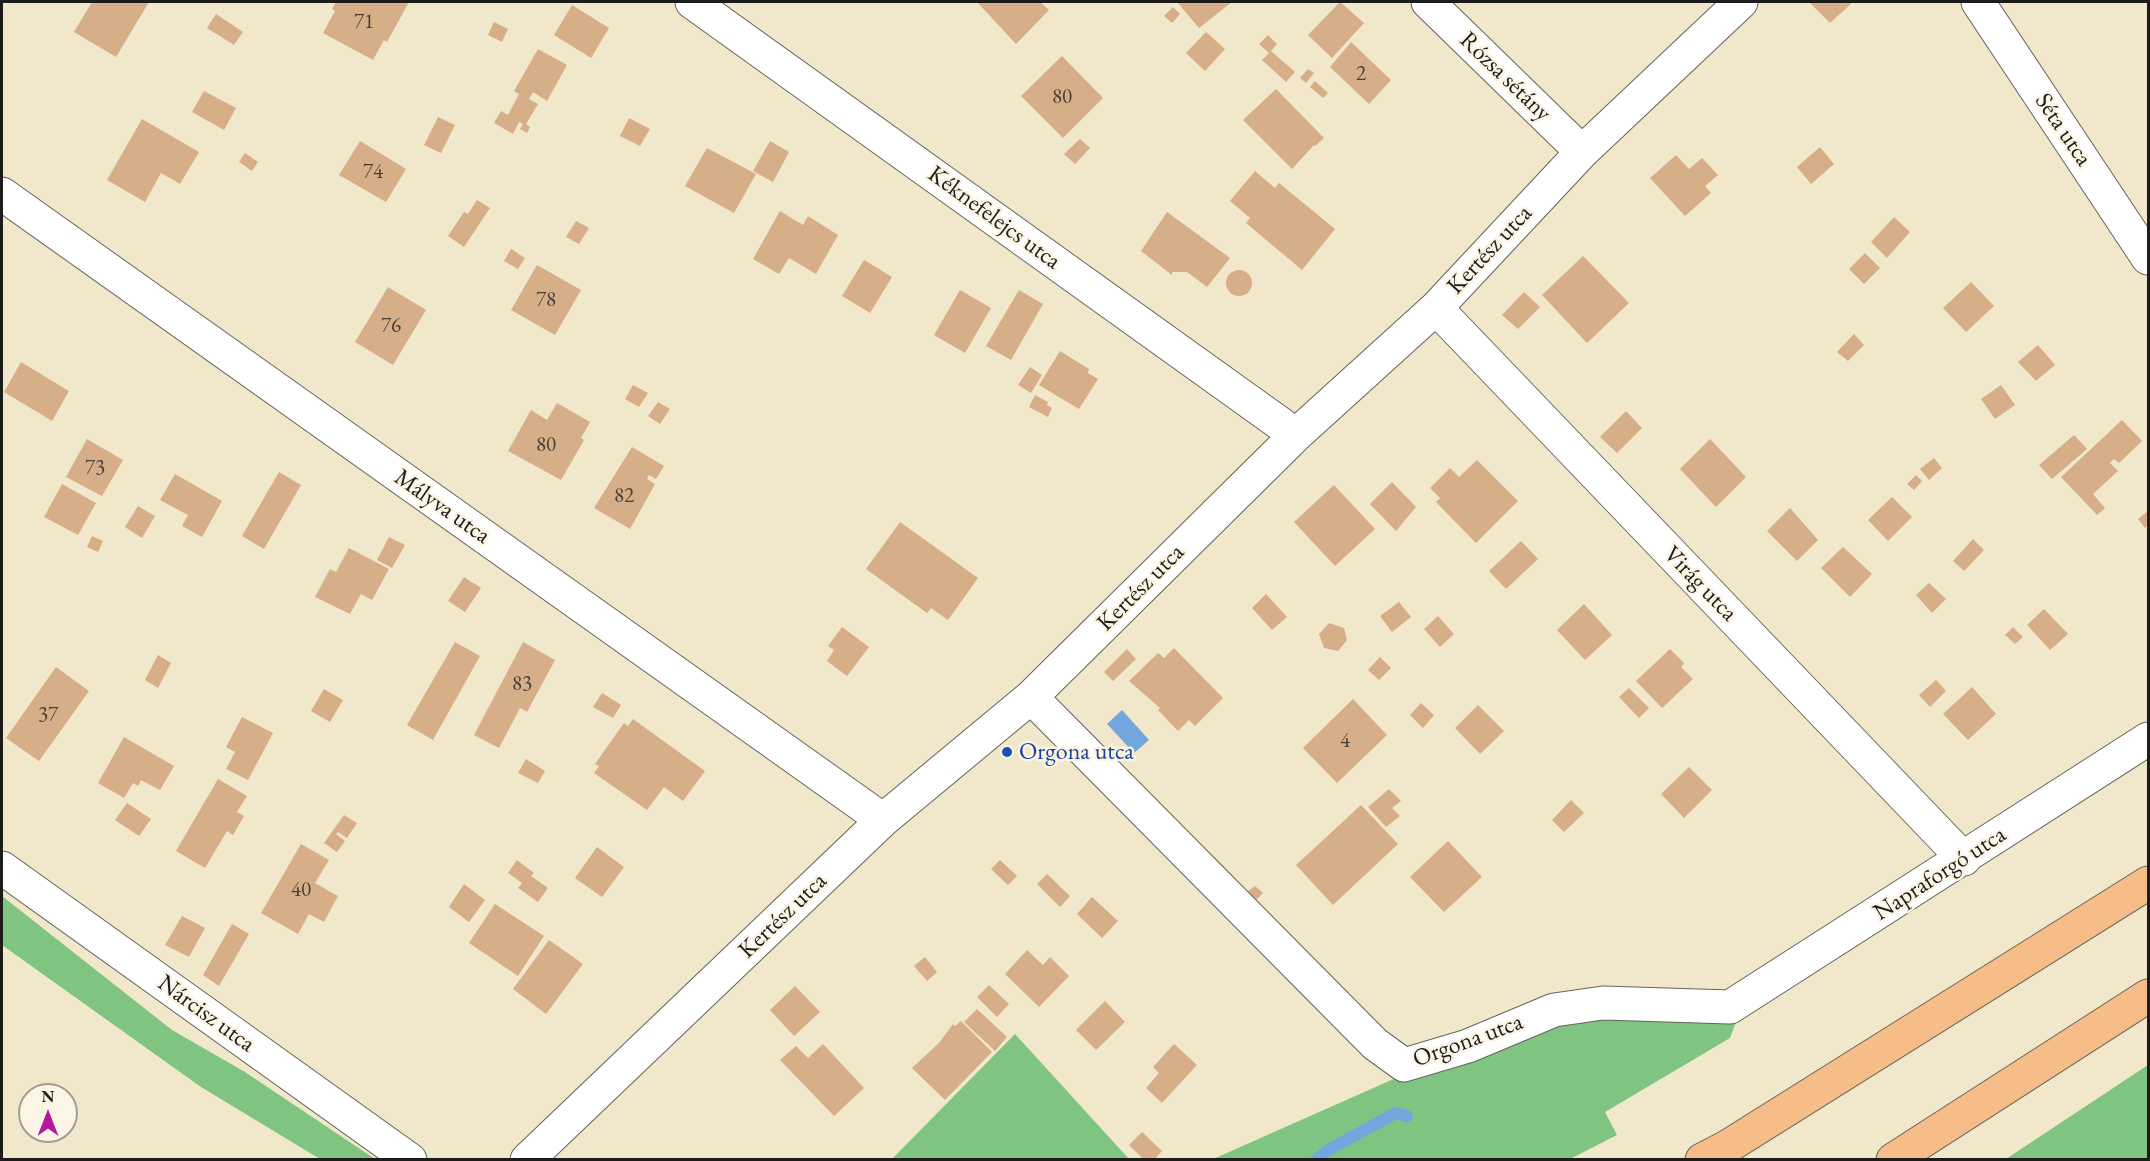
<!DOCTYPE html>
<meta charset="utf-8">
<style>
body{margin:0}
#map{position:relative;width:2150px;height:1161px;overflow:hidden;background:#f1e7ca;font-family:"EB Garamond",serif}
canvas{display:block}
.frame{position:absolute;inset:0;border:3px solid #1c1c1c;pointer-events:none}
.north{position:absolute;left:18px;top:1083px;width:60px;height:60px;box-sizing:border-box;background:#fcf5e5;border:2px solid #a29e95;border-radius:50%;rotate:0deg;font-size:16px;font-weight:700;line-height:24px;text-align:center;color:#1c1c1c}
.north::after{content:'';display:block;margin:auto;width:21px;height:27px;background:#b5179e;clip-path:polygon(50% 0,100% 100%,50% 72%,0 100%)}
</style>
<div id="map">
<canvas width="2150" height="1161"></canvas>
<div class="frame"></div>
<div class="north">N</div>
</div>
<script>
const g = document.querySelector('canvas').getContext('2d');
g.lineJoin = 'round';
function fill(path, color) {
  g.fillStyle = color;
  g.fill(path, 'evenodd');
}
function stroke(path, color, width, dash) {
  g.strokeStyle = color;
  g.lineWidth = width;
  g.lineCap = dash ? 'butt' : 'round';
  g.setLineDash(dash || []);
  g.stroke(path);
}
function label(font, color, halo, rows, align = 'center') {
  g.font = font + ' "EB Garamond",serif';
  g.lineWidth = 5;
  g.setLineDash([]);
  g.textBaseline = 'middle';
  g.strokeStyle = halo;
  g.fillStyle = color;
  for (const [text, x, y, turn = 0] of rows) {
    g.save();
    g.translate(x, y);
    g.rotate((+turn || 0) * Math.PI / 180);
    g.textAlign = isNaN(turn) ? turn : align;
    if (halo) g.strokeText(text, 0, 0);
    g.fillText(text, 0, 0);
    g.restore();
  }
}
fill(new Path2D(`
 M2 896 172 1030 245 1072 375 1159H320L201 1087 2 945Z
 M1607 1010 1711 1022H1736L1730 1038 1605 1112 1617 1135 1570 1159 1211 1160 1468 1046Z
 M1015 1034 1129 1159H892Z
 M2148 1065V1159H2006Z`), '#7fc581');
fill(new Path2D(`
 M1122 710 1149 740 1134 753 1107 724Z`), '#73a6df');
stroke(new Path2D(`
 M1316 1160 1328 1150 1396 1113 1407 1116`), '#73a6df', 12);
fill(new Path2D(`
 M92 2H149L116 57 74 32Z
 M336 2H409L387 42 384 40 373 60 323 33 335 11 332 9Z
 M977 2H1040L1049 10 1016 44Z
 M1177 2H1232L1199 28Z
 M1340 2 1364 23 1332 58 1308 35Z
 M1809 2H1853L1830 23Z
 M572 5 609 28 591 58 554 35Z
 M1173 7 1180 14 1172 23 1164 16Z
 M216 14 243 32 234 45 207 28Z
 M494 22 508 29 502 42 488 35Z
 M1206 32 1225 49 1205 71 1186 53Z
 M1268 35 1277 44 1271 51 1295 72 1286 82 1262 60 1269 53 1259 44Z
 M1351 42 1391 80 1369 104 1330 67Z
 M538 49 567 65 547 101 533 92 529 99 538 104 526 124 530 127 527 133 520 129 523 124 519 122 513 134 494 123 501 111 508 115 519 94 514 91Z
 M1062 56 1103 98 1063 138 1021 96Z
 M1308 69 1314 73 1306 83 1300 78Z
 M1315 81 1328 93 1323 98 1310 87Z
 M1276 89 1324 138 1315 146 1314 145 1292 169 1243 120Z
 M204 91 236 108 224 130 192 112Z
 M438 117 455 125 441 153 424 145Z
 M629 118 650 129 640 146 620 136Z
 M142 119 199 152 180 184 161 173 145 202 107 180Z
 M1080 139 1090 148 1075 164 1064 154Z
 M360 141 406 169 386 202 339 175Z
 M770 141 789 152 773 182 753 171Z
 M1820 147 1834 164 1811 184 1797 167Z
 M707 148 756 174 734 213 685 186Z
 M245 153 258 162 252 171 239 162Z
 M1676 155 1689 169 1702 158 1718 175 1705 186 1711 193 1685 216 1650 178Z
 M1255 171 1275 188 1279 183 1335 229 1302 270 1246 223 1250 218 1230 201Z
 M477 200 490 208 464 247 448 236 464 212 468 214Z
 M780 211 803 225 808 216 838 235 816 274 789 258 779 274 753 259Z
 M1167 212 1230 258 1207 287 1187 272H1172V275L1141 251Z
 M1894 217 1910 232 1887 258 1871 242Z
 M576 221 589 228 579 244 566 237Z
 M511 249 525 258 518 269 504 261Z
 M1865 253 1880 268 1864 284 1849 269Z
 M1583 256 1629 303 1587 343 1542 295Z
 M864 260 892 277 870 313 842 296Z
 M537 265 581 290 555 335 511 310Z
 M1226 283a13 13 0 1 1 26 0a13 13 0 1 1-26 0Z
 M1971 282 1994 306 1966 332 1943 308Z
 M388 287 426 310 393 365 355 342Z
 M960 290 991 308 965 353 934 335Z
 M1019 290 1043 304 1011 360 986 346Z
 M1524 292 1540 307 1518 329 1502 315Z
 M1854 334 1864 345 1848 361 1837 352Z
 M2038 345 2055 365 2036 381 2018 362Z
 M1060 351 1089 369 1088 373 1098 379 1079 409 1039 385Z
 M21 362 69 391 52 421 4 392Z
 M1030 367 1042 375 1031 393 1018 385Z
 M633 385 648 393 639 407 625 399Z
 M2001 385 2015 405 1995 419 1981 399Z
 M1035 395 1048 402 1047 405 1052 408 1048 417 1029 407Z
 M658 402 670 409 660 424 648 416Z
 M557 403 590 422 581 438 584 440 561 480 508 451 531 410 547 420Z
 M1626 411 1642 428 1617 453 1600 437Z
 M2122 420 2142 441 2119 463 2114 459 2110 463 2118 471 2093 494 2105 508 2097 515 2061 477Z
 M2074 435 2087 449 2052 479 2039 465Z
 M87 439 123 460 102 496 66 477Z
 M1710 439 1746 477 1716 507 1680 469Z
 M632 447 664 466 656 479 649 475 647 479 655 484 630 529 594 508Z
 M1934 458 1942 468 1929 480 1920 469Z
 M1477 460 1518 501 1476 543 1436 502 1440 498 1430 488 1450 468 1459 477Z
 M279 472 301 485 264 549 242 536Z
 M175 474 222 501 202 537 182 526 188 515 160 500Z
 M1916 475 1922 481 1914 490 1907 484Z
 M1392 482 1416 507 1396 531 1370 504Z
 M62 484 96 503 78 535 44 517Z
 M1334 485 1375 529 1335 566 1294 522Z
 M1892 497 1912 517 1888 541 1868 520Z
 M138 506 155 516 142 538 125 527Z
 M1790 508 1818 540 1797 561 1767 531Z
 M2148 511V525L2145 528 2138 519Z
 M900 522 978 578 948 620 931 608 927 613 866 569Z
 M92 536 103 541 98 552 87 547Z
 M389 537 405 545 392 568 377 560Z
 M1973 539 1984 550 1964 571 1953 561Z
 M1521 541 1538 559 1506 589 1489 571Z
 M1843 547 1872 574 1850 597 1821 568Z
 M349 548 389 569 372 600 361 594 350 614 315 597 330 569 336 572Z
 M464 577 481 588 465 612 448 601Z
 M1929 583 1946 599 1932 613 1916 595Z
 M1266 594 1287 617 1272 630 1252 608Z
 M1399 602 1411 617 1392 632 1380 616Z
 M1584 604 1612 635 1585 660 1557 630Z
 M2044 609 2068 634 2050 650 2027 625Z
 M1438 616 1454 634 1440 647 1424 629Z
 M1329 623 1344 628 1347 640 1338 651 1324 648 1319 634Z
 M842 627 869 647 847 676 827 661 834 650 828 646Z
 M2013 627 2023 637 2015 644 2005 635Z
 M455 642 480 656 433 740 407 725Z
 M523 642 555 660 527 712 520 708 499 748 474 735Z
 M1174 648 1223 698 1195 726 1189 720 1178 731 1158 710 1160 708 1129 681 1158 653 1164 658Z
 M1127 649 1136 659 1113 681 1104 672Z
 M1670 649 1684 663 1681 667 1693 679 1662 708 1636 681Z
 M158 655 171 663 158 688 145 680Z
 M1380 657 1391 668 1379 680 1368 670Z
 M56 667 89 691 39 761 6 738Z
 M1936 680 1946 691 1930 707 1919 695Z
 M1972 687 1996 714 1968 740 1943 714Z
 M1629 688 1649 708 1639 718 1619 697Z
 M324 689 343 700 330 722 311 711Z
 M602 693 621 705 613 718 593 707Z
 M1353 699 1387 735 1337 783 1303 748Z
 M1421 703 1434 715 1423 728 1410 715Z
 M1478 705 1504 731 1480 754 1455 728Z
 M242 717 273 733 248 780 226 769 235 752 226 747Z
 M633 719 705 771 683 801 664 787 647 810 594 773 599 766 595 764 624 723 628 726Z
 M124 737 174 766 160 790 141 780 138 786 133 783 124 798 98 783Z
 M526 759 545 771 538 783 518 773Z
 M1689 767 1712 790 1684 818 1661 794Z
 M218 779 247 796 237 812 244 816 233 835 227 831 205 868 176 851Z
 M1389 789 1401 801 1392 808 1400 816 1386 827 1368 807Z
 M1571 800 1584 813 1564 832 1552 820Z
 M127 803 151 819 139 836 115 820Z
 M1361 805 1398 844 1333 905 1296 865Z
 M344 815 357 823 347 838 338 832 336 834 345 841 337 852 324 843Z
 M1448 841 1482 877 1444 912 1410 877Z
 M301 844 329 860 315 883 338 896 324 922 309 914 298 934 261 913Z
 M597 847 624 867 602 897 575 878Z
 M517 860 534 873 531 876 548 888 538 902 518 888 522 883 508 873Z
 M1000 860 1017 876 1008 885 991 869Z
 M1047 874 1070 896 1060 907 1037 884Z
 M464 884 485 900 469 922 449 907Z
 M1255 886 1263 893 1255 901 1247 892Z
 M1092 897 1118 921 1102 938 1077 914Z
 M495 904 544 936 518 976 469 943Z
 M182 916 205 928 189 957 165 945Z
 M232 924 249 934 219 986 203 975Z
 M549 940 583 964 546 1014 513 989Z
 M1027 950 1043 965 1050 957 1069 976 1039 1007 1005 974Z
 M925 957 937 972 927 981 914 966Z
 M989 985 1009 1004 997 1017 977 997Z
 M795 986 820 1012 794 1036 770 1010Z
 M1105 1001 1125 1022 1096 1050 1076 1030Z
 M977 1009 1007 1037 995 1051 964 1022Z
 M961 1021 992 1052 945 1100 912 1068 939 1043 953 1024 955 1026Z
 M823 1044 864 1088 834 1116 780 1060 796 1046 808 1058Z
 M1174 1044 1197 1065 1162 1103 1146 1088 1159 1073 1153 1067Z
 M1142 1132 1162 1151 1154 1160H1144L1129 1145Z`), '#d6ae88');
const minor = new Path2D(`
 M692 2 1296 435
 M1428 2 1582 152
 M1978 2 2148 258
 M2 194 883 820
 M1436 308 1964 859
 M1031 697 1375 1044 1404 1065 1468 1046 1554 1010 1603 1003 1730 1007 2148 739
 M2 868 410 1160
 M527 1160 883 820 1031 697 1296 435 1436 308 1582 152 1741 2`);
const highway = new Path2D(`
 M1702 1160 1727 1147 2148 883
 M1893 1160 2148 996`);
stroke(minor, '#676359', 35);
stroke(highway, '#676359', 35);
stroke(minor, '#fff', 33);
stroke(highway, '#f7bd88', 33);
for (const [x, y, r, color] of [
 [1007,752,6,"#1a4fb4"]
]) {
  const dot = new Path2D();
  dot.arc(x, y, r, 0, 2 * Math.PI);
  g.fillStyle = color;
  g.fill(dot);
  stroke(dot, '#fcf5e5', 2);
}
label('21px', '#4a4037', null, [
 ["71",364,22],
 ["2",1361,74],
 ["80",1062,97],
 ["74",373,172],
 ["78",546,300],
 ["76",391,326],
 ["80",546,445],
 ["73",95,468],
 ["82",624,496],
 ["83",522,684],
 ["37",48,715],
 ["4",1345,741],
 ["40",301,890]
]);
label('24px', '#1c1c1c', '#fcf5e5', [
 ["Rózsa sétány",1505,77,44],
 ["Séta utca",2063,130,56],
 ["Kéknefelejcs utca",994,218,36],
 ["Kertész utca",1490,250,-47],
 ["Mályva utca",442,507,35],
 ["Virág utca",1700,584,46],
 ["Kertész utca",1141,588,-45],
 ["Napraforgó utca",1940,874,-33],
 ["Kertész utca",783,916,-44],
 ["Nárcisz utca",206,1014,36],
 ["Orgona utca",1468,1041,-20]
]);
label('24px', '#164399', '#fcf5e5', [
 ["Orgona utca",1019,752]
], 'left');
</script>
